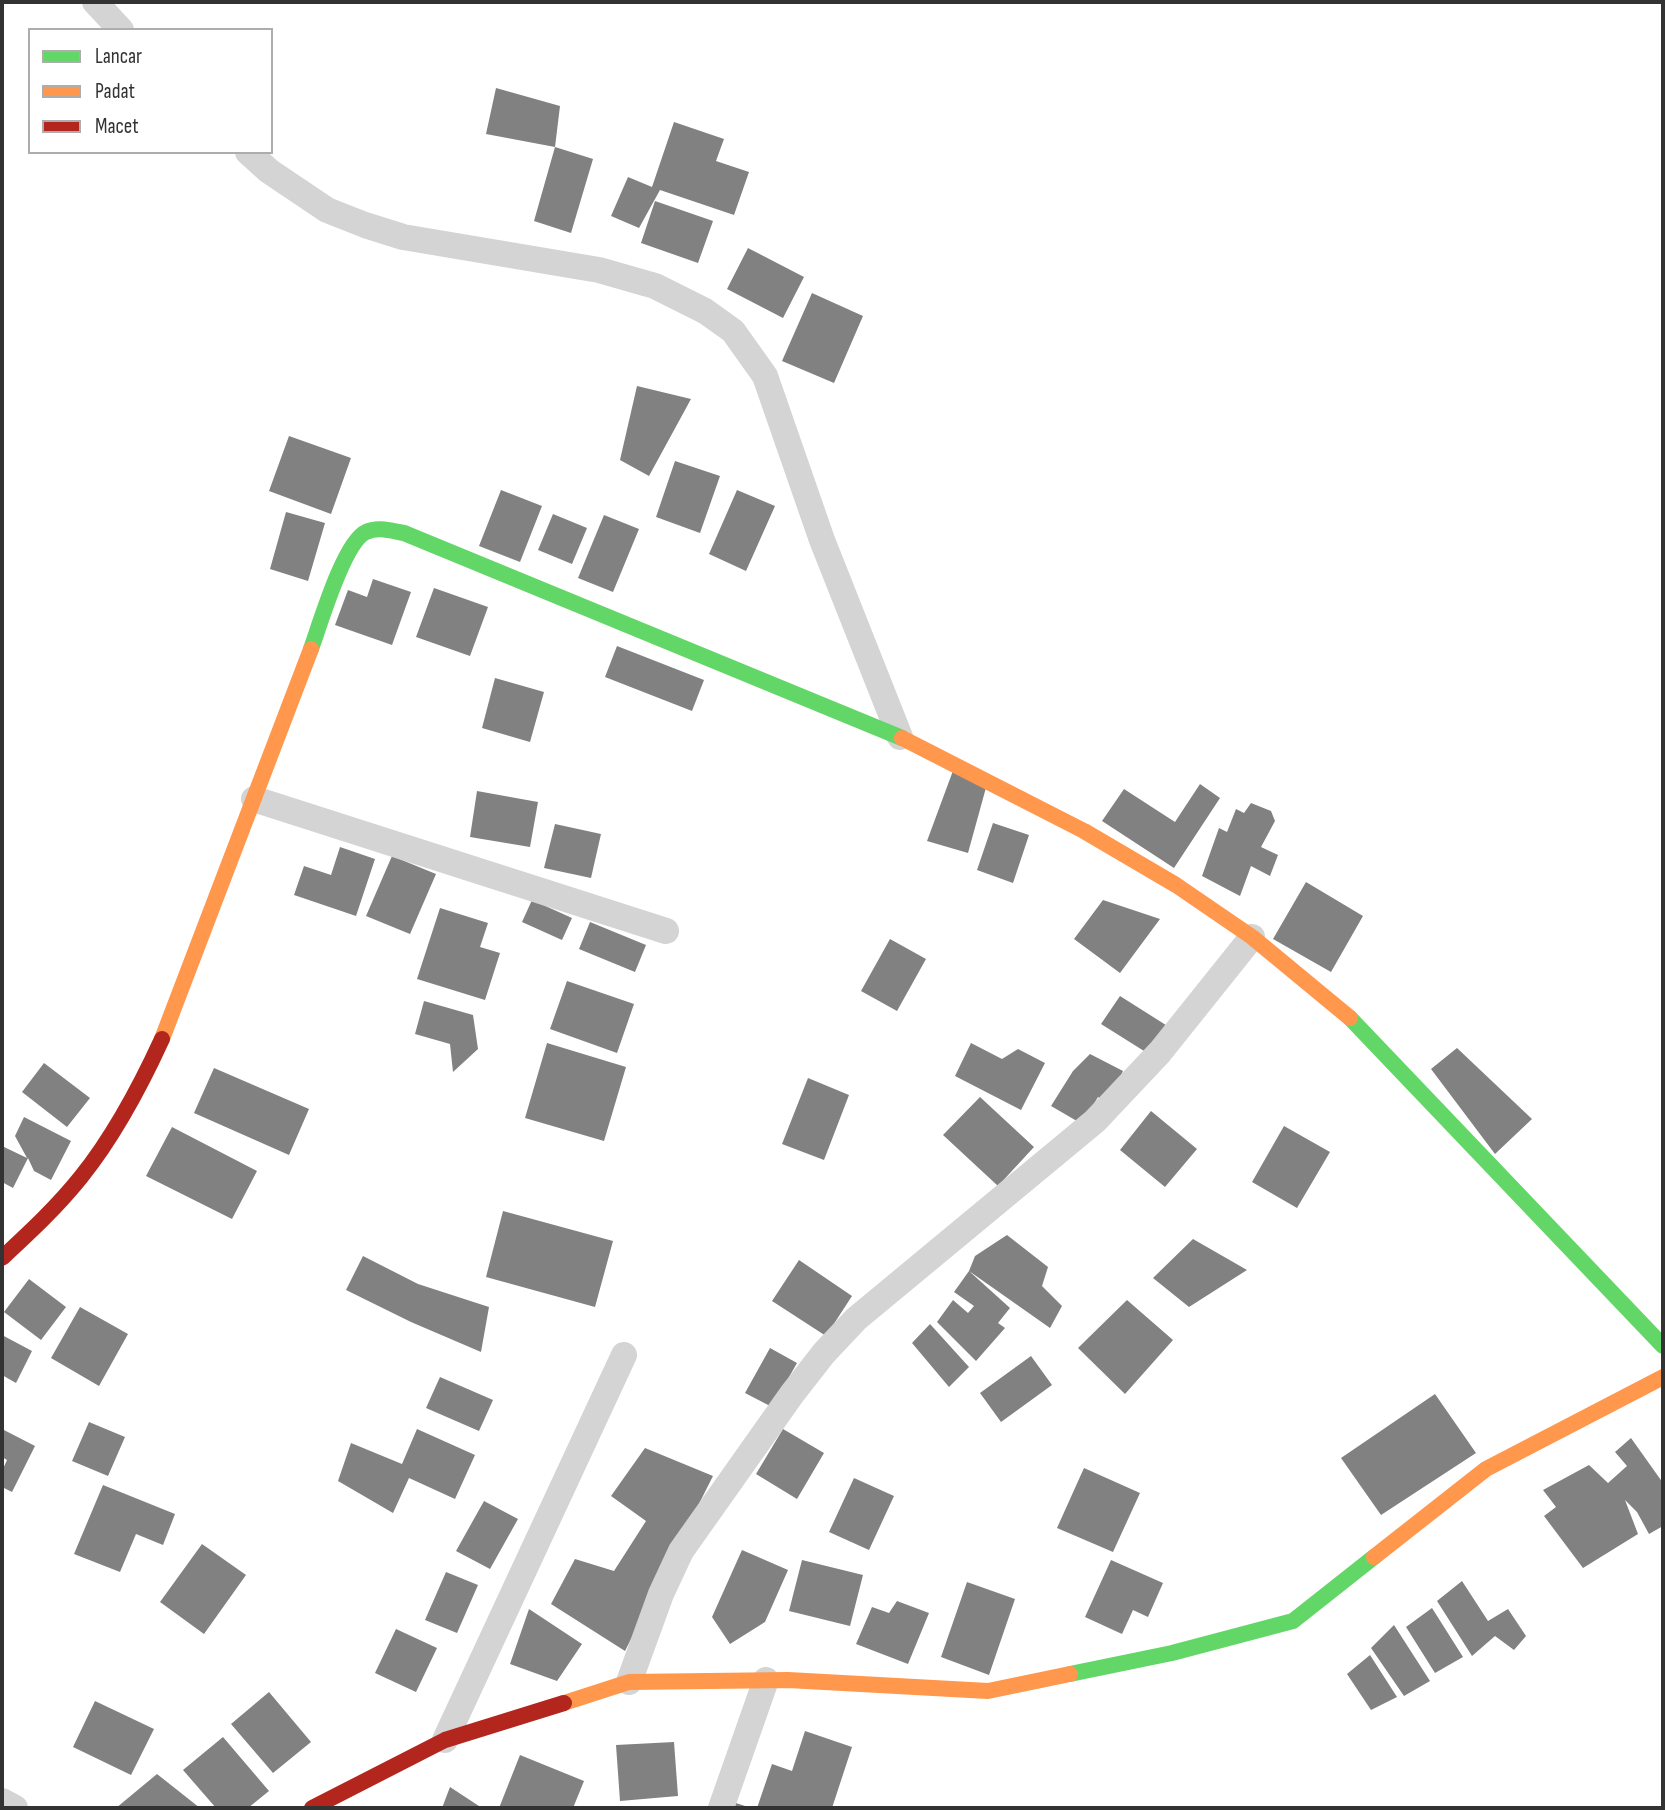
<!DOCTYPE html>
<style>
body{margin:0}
#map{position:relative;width:1665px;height:1810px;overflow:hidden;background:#fff;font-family:"Sofia Sans Condensed",sans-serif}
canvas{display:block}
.frame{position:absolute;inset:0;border:4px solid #333;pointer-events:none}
.legend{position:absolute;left:28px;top:28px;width:245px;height:126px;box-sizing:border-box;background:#fff;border:2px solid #adadad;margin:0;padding:9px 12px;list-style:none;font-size:21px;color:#333}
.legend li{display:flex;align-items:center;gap:14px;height:35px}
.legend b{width:35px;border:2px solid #adadad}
</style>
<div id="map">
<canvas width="1665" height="1810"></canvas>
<div class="frame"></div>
<ul class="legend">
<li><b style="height:9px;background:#63d668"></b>Lancar</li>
<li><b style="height:9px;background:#ff974d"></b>Padat</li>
<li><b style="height:9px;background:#b3261e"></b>Macet</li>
</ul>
</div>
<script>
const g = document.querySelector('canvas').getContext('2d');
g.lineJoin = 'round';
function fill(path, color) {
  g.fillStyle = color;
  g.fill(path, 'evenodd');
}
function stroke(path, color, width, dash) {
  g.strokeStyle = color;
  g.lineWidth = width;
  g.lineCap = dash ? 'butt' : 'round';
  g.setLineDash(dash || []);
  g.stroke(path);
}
fill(new Path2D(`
 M496 88 560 106 555 147 486 134Z
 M674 122 724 139 716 161 749 172 734 215 660 190 639 228 611 216 628 177 652 187Z
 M555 147 593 159 571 233 534 221Z
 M655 201 713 221 698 263 641 243Z
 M748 248 804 277 783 318 727 289Z
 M812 293 863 316 834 383 782 361Z
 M637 386 691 399 649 476 620 460Z
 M289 436 351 458 331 514 269 491Z
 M675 461 720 476 700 533 656 517Z
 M501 490 542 506 520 562 479 546Z
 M737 490 775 506 746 571 709 554Z
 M286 512 325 523 308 581 270 569Z
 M553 514 587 528 572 564 538 550Z
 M604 515 639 529 613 592 578 578Z
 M373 579 411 592 392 645 335 625 348 590 367 597Z
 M434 588 488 607 470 656 416 637Z
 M617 646 704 680 692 711 605 677Z
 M495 678 544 692 530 742 482 728Z
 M954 768 987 784 968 853 927 841Z
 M1200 784 1220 798 1174 868 1102 821 1124 789 1175 822Z
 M477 791 538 802 530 847 470 837Z
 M1251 803 1271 811 1275 821 1261 847 1278 855 1270 876 1251 866 1240 896 1202 876 1219 828 1227 832 1236 809 1244 813Z
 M993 823 1029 835 1013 883 977 870Z
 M555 824 601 834 591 878 544 868Z
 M340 847 375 859 356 916 294 895 304 866 331 875Z
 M392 856 436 874 410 934 366 916Z
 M1306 882 1363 916 1331 972 1273 939Z
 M532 900 572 918 562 940 522 922Z
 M1103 900 1160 919 1120 973 1074 939Z
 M440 908 488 923 480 947 500 953 485 1000 417 979Z
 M590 922 646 945 635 972 579 949Z
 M890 939 926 959 897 1011 861 991Z
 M567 981 634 1004 617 1053 550 1029Z
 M1120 996 1169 1027 1152 1056 1101 1024Z
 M424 1001 473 1015 478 1049 453 1072 450 1044 415 1034Z
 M547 1043 626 1067 604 1141 525 1118Z
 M971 1043 1002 1059 1018 1049 1045 1063 1021 1110 955 1076Z
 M1457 1048 1532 1119 1495 1154 1431 1069Z
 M1090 1054 1123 1071 1108 1105 1098 1097 1082 1124 1051 1106 1073 1071Z
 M44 1063 90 1098 67 1127 22 1092Z
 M214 1068 309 1109 289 1155 194 1113Z
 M808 1078 849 1095 824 1160 782 1144Z
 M980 1097 1034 1147 998 1186 943 1135Z
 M1151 1111 1197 1149 1165 1187 1120 1150Z
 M24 1117 71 1141 51 1180 34 1171 28 1158 13 1188 2 1182V1146L27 1158 15 1136Z
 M1284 1126 1330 1152 1297 1208 1252 1182Z
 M172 1127 257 1171 232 1219 146 1176Z
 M503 1211 613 1241 595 1307 486 1277Z
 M1007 1235 1048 1267 1042 1286 1062 1306 1050 1328 969 1271 975 1256Z
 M1193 1239 1247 1270 1189 1307 1153 1278Z
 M363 1256 418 1284 489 1307 481 1352 411 1322 346 1290Z
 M799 1260 852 1296 826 1336 772 1301Z
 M969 1271 1010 1308 998 1323 1005 1328 976 1361 937 1322 953 1300 968 1313 974 1306 954 1292Z
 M29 1279 66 1307 41 1340 4 1312Z
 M1127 1300 1173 1340 1125 1394 1078 1348Z
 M80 1307 128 1334 99 1386 51 1358Z
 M930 1324 969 1367 949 1387 912 1343Z
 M2 1335 32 1351 16 1383 2 1375Z
 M770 1348 797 1363 772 1407 745 1393Z
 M1031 1356 1052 1385 1001 1422 980 1393Z
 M440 1377 493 1400 479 1431 426 1408Z
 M1435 1394 1476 1453 1381 1515 1341 1458Z
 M89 1422 125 1437 108 1476 72 1461Z
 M2 1429 35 1446 12 1492 2 1487V1471L7 1460 2 1457Z
 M417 1429 475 1455 455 1499 409 1478 393 1513 338 1481 351 1443 402 1464Z
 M783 1429 824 1453 797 1499 756 1474Z
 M1631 1438 1663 1483V1526L1649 1534 1637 1512 1625 1500 1638 1534 1583 1568 1544 1516 1556 1507 1543 1490 1589 1465 1608 1483 1627 1466 1615 1452Z
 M645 1448 713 1476 625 1651 551 1604 575 1559 614 1571 646 1521 611 1496Z
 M1084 1468 1140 1493 1113 1552 1057 1528Z
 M854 1478 894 1496 869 1550 829 1532Z
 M103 1485 175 1514 163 1545 136 1534 120 1572 74 1554Z
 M484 1501 518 1519 490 1569 456 1551Z
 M202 1544 246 1575 204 1634 160 1602Z
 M742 1550 788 1570 765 1622 730 1644 712 1617Z
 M802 1560 863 1575 850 1626 789 1611Z
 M1111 1560 1163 1583 1148 1617 1133 1610 1122 1634 1085 1617Z
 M446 1572 478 1585 457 1633 425 1620Z
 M1462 1581 1488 1621 1508 1609 1526 1636 1514 1650 1495 1636 1472 1656 1437 1601Z
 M967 1582 1015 1599 989 1675 941 1657Z
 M897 1601 929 1613 908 1664 856 1644 872 1607 889 1613Z
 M1432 1608 1463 1657 1435 1673 1406 1627Z
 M529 1609 582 1644 557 1681 510 1664Z
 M1394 1625 1430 1681 1404 1696 1371 1648Z
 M396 1629 437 1648 416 1692 375 1673Z
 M1370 1655 1397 1697 1371 1710 1347 1674Z
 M269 1692 311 1742 273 1773 231 1724Z
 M95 1701 154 1729 131 1775 73 1747Z
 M805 1731 852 1747 832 1808H757L772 1764 792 1771Z
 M223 1737 269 1791 248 1808H216L183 1770Z
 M674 1742 678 1796 620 1801 616 1745Z
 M520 1755 584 1781 573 1808H499Z
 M157 1774 200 1808H116Z
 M450 1787 482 1808H442Z
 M727 1800 751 1808H724Z`), '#818181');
stroke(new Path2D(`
 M95 2 121 30
 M248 152 269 171 327 210 365 225 403 237 599 270 655 286 705 311 733 331 765 376 822 540 900 737
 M254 799 666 931
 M629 1682 661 1594 681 1551 792 1394 824 1353 856 1319 1095 1121 1160 1052 1252 937
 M445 1740 624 1355
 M2 1801 15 1808
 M721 1808 766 1680`), '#d4d4d4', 26);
stroke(new Path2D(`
 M311 649C320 624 344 542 366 532 378 526 392 531 404 533L902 738
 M1350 1018 1663 1346
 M1070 1674 1172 1653 1293 1621 1374 1557`), '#63d668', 16);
stroke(new Path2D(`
 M902 738 1084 831 1176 885 1252 937 1350 1018
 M162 1039 311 649
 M1374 1557 1486 1469 1663 1377
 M564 1703 629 1682 788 1680 988 1691 1070 1674`), '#ff974d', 16);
stroke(new Path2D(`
 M2 1258C30 1232 57 1207 81 1177 114 1136 140 1087 162 1039
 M312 1808 445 1740 564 1703`), '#b3261e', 16);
</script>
